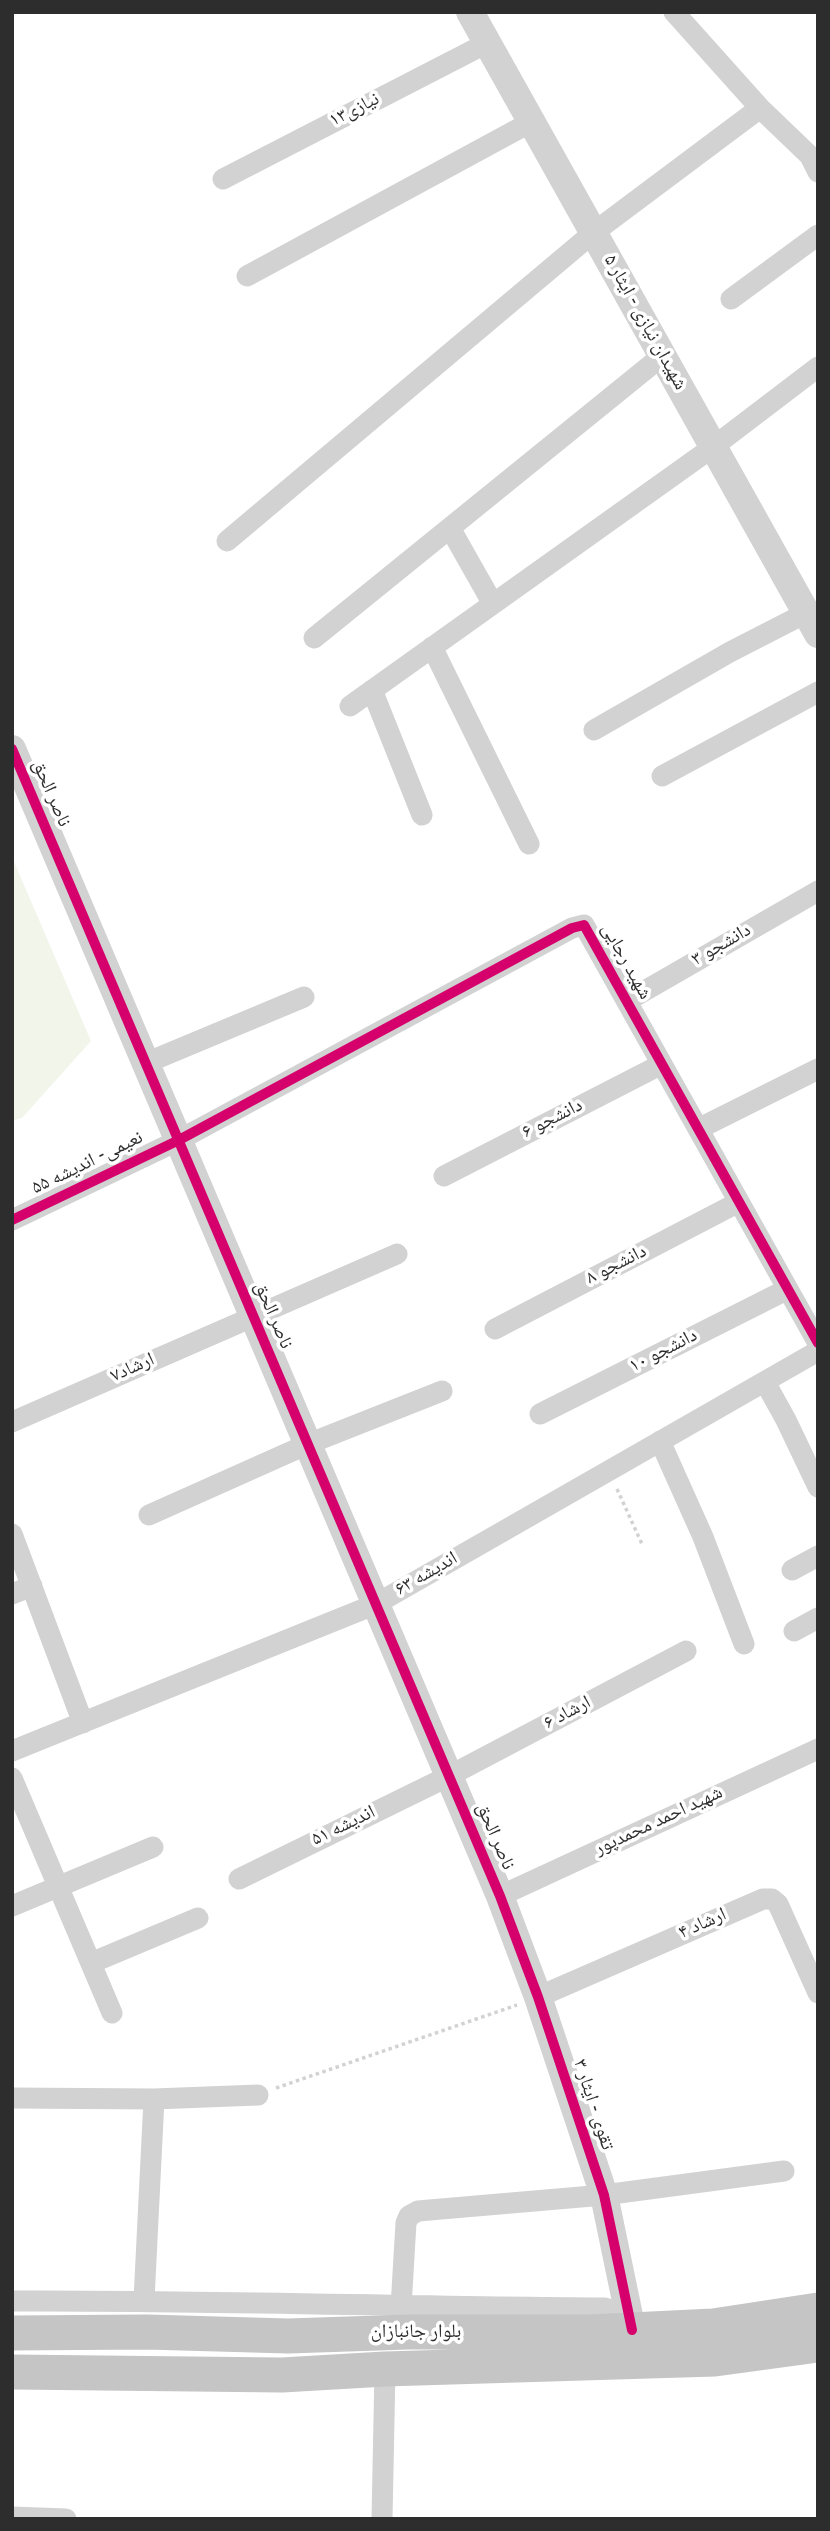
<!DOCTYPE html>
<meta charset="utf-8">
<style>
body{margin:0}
#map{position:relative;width:830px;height:2531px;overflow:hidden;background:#fff;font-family:Overpass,sans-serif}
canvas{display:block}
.frame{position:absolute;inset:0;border:14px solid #2d2d2d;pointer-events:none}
</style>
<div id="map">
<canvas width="830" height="2531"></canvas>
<div class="frame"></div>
</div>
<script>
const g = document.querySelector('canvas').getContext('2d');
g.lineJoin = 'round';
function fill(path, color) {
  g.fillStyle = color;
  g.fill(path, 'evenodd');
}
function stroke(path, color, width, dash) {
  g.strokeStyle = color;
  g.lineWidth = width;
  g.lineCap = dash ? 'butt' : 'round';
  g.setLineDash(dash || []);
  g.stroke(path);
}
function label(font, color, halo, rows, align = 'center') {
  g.font = font + ' Overpass,"Noto Naskh Arabic",sans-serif';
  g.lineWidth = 7;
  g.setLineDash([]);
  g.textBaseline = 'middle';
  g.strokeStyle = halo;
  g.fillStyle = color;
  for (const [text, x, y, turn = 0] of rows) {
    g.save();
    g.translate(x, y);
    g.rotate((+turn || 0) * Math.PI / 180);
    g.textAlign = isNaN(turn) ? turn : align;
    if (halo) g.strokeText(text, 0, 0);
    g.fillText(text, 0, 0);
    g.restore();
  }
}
fill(new Path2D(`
 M12 857 91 1041 22 1118 12 1121Z`), '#f1f5ea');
stroke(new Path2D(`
 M617 1489 642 1544
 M276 2088 517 2005`), '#d2d2d2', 3.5, [3.5, 3.5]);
stroke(new Path2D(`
 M674 12 760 108 810 156 818 172
 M223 179 487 43
 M247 276 531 122
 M731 299 818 235
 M450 528 493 604
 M227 541 593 233 760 108
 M314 638 662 356
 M432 647 529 844
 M372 690 422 815
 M350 706 713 447 818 367
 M594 730 730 652 806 613
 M662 776 818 692
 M627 1001 818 891
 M146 1063 304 997
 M698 1129 818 1069
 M444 1176 662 1064
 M12 1220 179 1140 572 928 584 925 818 1343
 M495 1329 739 1202
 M765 1382 786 1420 818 1487
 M540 1414 788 1289
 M12 1422 397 1254
 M660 1441 703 1537 744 1644
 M149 1515 308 1444 442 1391
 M12 1534 83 1723
 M792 1570 818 1556
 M12 1594 32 1586
 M794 1631 818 1618
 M12 1751 376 1604 818 1351
 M12 1778 112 2013
 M239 1879 449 1776 686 1651
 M500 1896 818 1749
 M12 1906 153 1847
 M91 1963 198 1918
 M538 1997 763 1899H772L778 1904 818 1993
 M12 2098 154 2099 258 2095
 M144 2300 154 2099
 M12 2301C210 2300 407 2307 605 2308L615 2312 632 2330
 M401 2307 406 2223 409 2216 418 2211 604 2195 784 2171
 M12 2517 66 2519
 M382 2519 385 2369`), '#d2d2d2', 21);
stroke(new Path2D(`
 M470 12 818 634
 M12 749 500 1896 538 1997 604 2195 632 2330`), '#d2d2d2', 28);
stroke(new Path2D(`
 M12 2333 147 2332 288 2336 408 2332H590L713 2326 818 2310
 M12 2372 282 2375 385 2369 715 2359 818 2345`), '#c5c5c5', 35);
stroke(new Path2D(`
 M12 749 500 1896 538 1997 604 2195 632 2330
 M12 1220 179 1140 572 928 584 925 818 1343`), '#d6006c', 10);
label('19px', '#2d2d2d', '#fff', [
 ["نیازی۱۳",355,111,-27],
 ["شهیدان نیازی - ایثار ۵",644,323,61],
 ["ناصر الحق",50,794,67],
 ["دانشجو ۳",722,946,-30],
 ["شهید رجایی",625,962,61],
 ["دانشجو ۶",553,1120,-27],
 ["نعیمی- اندیشه ۵۵",88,1164,-26],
 ["دانشجو ۸",617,1266,-27],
 ["ناصر الحق",272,1316,67],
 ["دانشجو ۱۰",664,1352,-27],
 ["ارشاد۷",133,1369,-24],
 ["اندیشه ۶۳",427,1575,-30],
 ["ارشاد ۶",568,1714,-28],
 ["شهید احمد محمدپور",659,1822,-25],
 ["اندیشه ۵۱",344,1827,-26],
 ["ناصر الحق",494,1837,67],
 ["ارشاد ۴",703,1925,-24],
 ["تقوی - ایثار ۳",592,2105,72],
 ["بلوار جانبازان",416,2333]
]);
</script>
